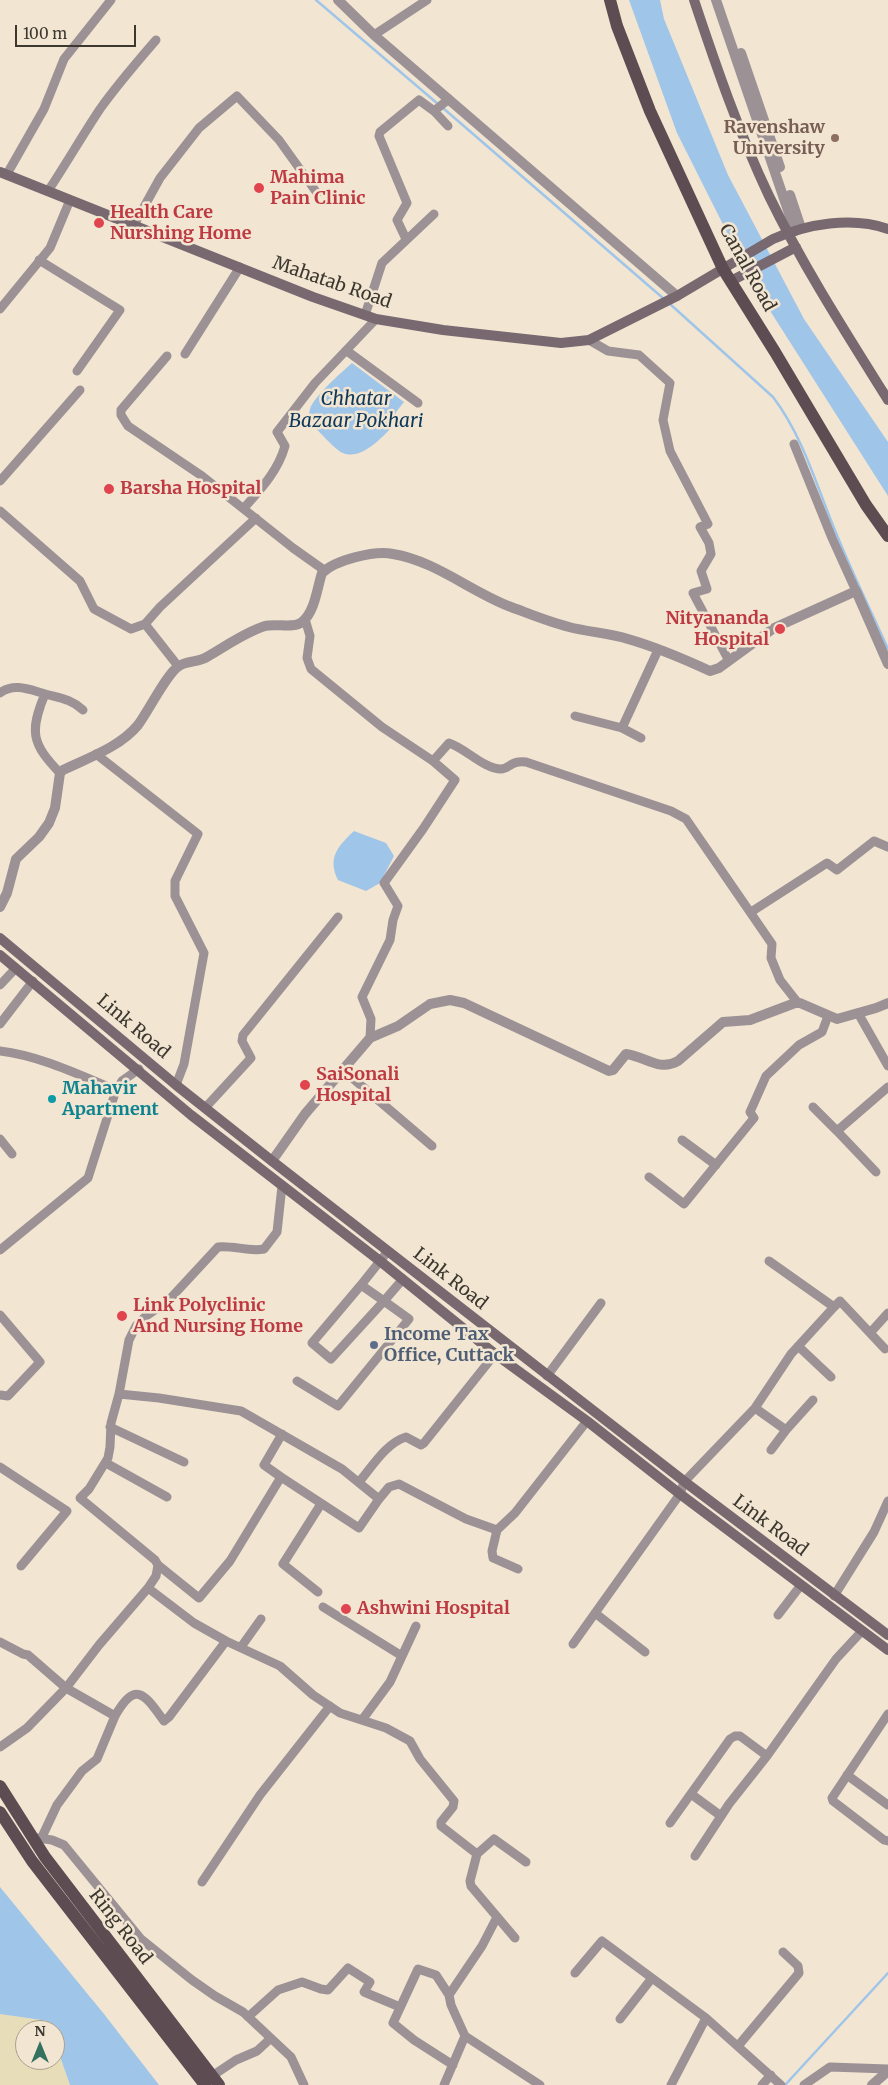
<!DOCTYPE html>
<style>
body{margin:0}
#map{position:relative;width:888px;height:2085px;overflow:hidden;background:#f2e5d2;font-family:Merriweather,serif}
canvas{display:block}
.north{position:absolute;left:15px;top:2020px;width:50px;height:50px;box-sizing:border-box;background:#f2e5d2;border:1px solid #a9a091;border-radius:50%;rotate:0deg;font-size:14px;font-weight:700;line-height:20px;text-align:center;color:#3c3830}
.north::after{content:'';display:block;margin:auto;width:18px;height:22px;background:#34725f;clip-path:polygon(50% 0,100% 100%,50% 72%,0 100%)}
.scale{position:absolute;left:15px;top:25px;width:121px;height:22px;box-sizing:border-box;border:2px solid #3c3830;border-top:0;padding-left:6px;font-size:15px;line-height:18px;white-space:nowrap;color:#3c3830;-webkit-text-stroke:4px #f2e5d2;paint-order:stroke}
</style>
<div id="map">
<canvas width="888" height="2085"></canvas>
<div class="north">N</div>
<div class="scale">100 m</div>
</div>
<script>
const g = document.querySelector('canvas').getContext('2d');
g.lineJoin = 'round';
function fill(path, color) {
  g.fillStyle = color;
  g.fill(path, 'evenodd');
}
function stroke(path, color, width, dash) {
  g.strokeStyle = color;
  g.lineWidth = width;
  g.lineCap = dash ? 'butt' : 'round';
  g.setLineDash(dash || []);
  g.stroke(path);
}
function label(font, color, halo, rows, align = 'center') {
  g.font = font + ' Merriweather,serif';
  g.lineWidth = 5;
  g.setLineDash([]);
  g.textBaseline = 'middle';
  g.strokeStyle = halo;
  g.fillStyle = color;
  for (const [text, x, y, turn = 0] of rows) {
    g.save();
    g.translate(x, y);
    g.rotate((+turn || 0) * Math.PI / 180);
    g.textAlign = isNaN(turn) ? turn : align;
    if (halo) g.strokeText(text, 0, 0);
    g.fillText(text, 0, 0);
    g.restore();
  }
}
fill(new Path2D(`
 M0 2014 48 2021 51 2030H25V2060H55V2042L70 2085H0Z`), '#e7ddb8');
fill(new Path2D(`
 M629 0H660L664 19 728 175 804 319 888 442V496L753 284 677 133Z
 M352 363 404 402 396 412 395 424C383 436 362 461 343 453 336 451 315 427 309 421 309 417 309 412 310 409 313 397 343 371 352 363Z
 M354 831 386 843 394 856 380 883 366 891 338 880C327 858 338 846 354 831Z
 M0 1887 104 2014 159 2085H70L55 2042V2030H51L48 2021 0 2014Z`), '#9fc5e9');
stroke(new Path2D(`
 M316 0 438 104
 M443 108 664 299
 M670 304 773 397C805 439 818 492 839 540 854 577 872 613 888 649
 M785 2085 888 1973`), '#9fc5e9', 2.5);
stroke(new Path2D(`
 M374 35 427 0
 M434 111 449 99
 M7 174 44 109 64 59 111 0
 M48 191C66 164 82 136 100 109 117 85 137 62 156 40
 M134 225 160 178 199 128 237 96 279 140 317 193
 M406 239 397 220 407 203 379 136 380 132 419 100 434 111 448 126
 M39 260 120 310 77 371
 M0 309 50 248 70 200
 M365 315 382 263 434 214
 M589 340 608 351 639 355 670 383 663 420 670 451 708 524 700 527 709 543 711 554 701 571 707 589 693 593 729 661
 M347 351 418 403
 M185 354 240 267
 M167 356 121 410V415L128 426 202 476 293 548 324 570
 M794 444 832 538 856 591
 M0 481 80 390
 M244 508C261 489 278 471 285 446L277 432 315 383 376 319
 M0 511 80 581 94 609 131 629 145 624
 M305 619 310 636 307 658 311 669 382 727 433 761 449 743C465 748 484 769 501 769 509 769 511 760 526 762L671 811 686 819 772 944 771 958 780 980 798 1003
 M178 666 145 624 160 607 256 518
 M0 693C13 683 28 689 42 693 58 698 70 698 83 710
 M45 694C29 732 32 744 60 773
 M575 716 622 728 658 650
 M622 728 641 738
 M96 754 198 834 175 881V896L204 953 184 1064 176 1085
 M751 912 827 863 837 870 874 841 888 847
 M0 985 16 968
 M858 1013 888 1066
 M0 1024 33 981
 M370 1038 371 1019 362 997 390 940 393 920 398 906 384 883 423 829 455 780 433 761
 M0 1051C41 1056 79 1075 116 1090
 M343 1070 432 1146
 M813 1107 837 1131 888 1087
 M205 1108 251 1058 242 1041 243 1035 338 917
 M837 1131 876 1172
 M0 1139 12 1154
 M682 1140 716 1165
 M649 1177 684 1204 754 1118 750 1112 766 1076 799 1045 822 1032 828 1016
 M0 1250 88 1178 116 1090 122 1081 139 1069
 M361 1285 312 1343 331 1359 384 1301 361 1285 388 1251
 M834 1307 840 1301 885 1349
 M0 1315 40 1362 8 1396 0 1395
 M870 1333 888 1313
 M798 1346 831 1377
 M547 1376 601 1303
 M297 1381 338 1406 409 1319 384 1301 403 1279
 M119 1394 159 1398 241 1411 342 1469 379 1499 389 1487 399 1484 466 1519 497 1530
 M755 1408 786 1430 813 1400
 M110 1427 184 1462
 M771 1450 786 1430
 M106 1463 167 1497
 M0 1467 67 1511 21 1566
 M281 1477 264 1465 282 1434
 M359 1482C372 1467 386 1443 406 1437L421 1445 424 1443 495 1354
 M158 1565 199 1598 230 1561 281 1477 359 1528 379 1499
 M518 1569 493 1558 492 1551 497 1530 515 1513 587 1421
 M148 1588 194 1623 226 1641 280 1666 313 1695 340 1713 386 1728 410 1741 420 1759 454 1801 453 1807 441 1822V1826L477 1854 470 1881 471 1886 515 1938
 M318 1592 283 1564 321 1504
 M834 1596 874 1532 888 1501
 M323 1607 402 1656
 M595 1613 645 1652
 M778 1615 801 1585
 M0 1642 23 1654 28 1655 66 1688 115 1716 97 1759 82 1771 57 1805 41 1839
 M573 1644 680 1494 684 1482 755 1408 791 1354 834 1307 769 1261
 M241 1647 261 1619
 M888 1714 832 1798 833 1801 884 1840 888 1841
 M115 1716C136 1679 145 1695 164 1721L169 1717 226 1641
 M362 1720 390 1682 416 1626
 M0 1747 27 1728 66 1688 99 1645 148 1588 156 1576 158 1565 155 1560 80 1498 89 1489 108 1458 110 1447 111 1423 119 1394 129 1340 136 1326 146 1316 168 1301 218 1247C233 1245 248 1252 264 1249L277 1232 282 1186
 M847 1775 888 1805
 M691 1794 721 1816
 M670 1823 730 1739 735 1736H740L767 1756
 M31 1837 52 1840 64 1845 141 1939 192 1980 215 1996 243 2012 291 2057 304 2085
 M477 1854 494 1839 526 1862
 M695 1856 729 1804 767 1756 836 1659 862 1631
 M202 1882 260 1795 330 1706
 M497 1917 482 1946 449 1995 451 2005 465 2036 540 2085
 M575 1973 602 1941 706 2018 781 2085
 M449 1995 436 1975 418 1969 393 2023 414 2040 453 2065
 M248 2017 278 1990 302 1982 321 1989 328 1990 348 1968 370 1982 364 1992 400 2007
 M620 2019 652 1978
 M738 2046 799 1973 798 1966 783 1952
 M212 2076 236 2060 257 2051 270 2039
 M444 2085 465 2036
 M671 2085 706 2018
 M762 2085 771 2075
 M804 2085 830 2067 888 2069`), '#9c9295', 9);
stroke(new Path2D(`
 M338 0 374 35 677 296
 M716 0 795 231
 M741 53 780 167
 M790 195 801 228
 M0 907 7 893 16 859 39 837 49 823 55 808 60 773 63 770C88 758 120 747 138 725 148 712 167 673 179 666 187 661 197 662 205 658 225 647 243 633 265 626 276 623 294 629 302 622 315 612 317 588 322 573 335 560 375 550 393 554 436 561 471 592 511 607 530 614 549 622 569 627 588 632 609 633 628 639 656 647 684 659 710 671L719 668 774 628 856 591 888 664
 M272 1161 305 1114 370 1038 398 1026 430 1004 450 1000 464 1003 609 1071 613 1070 626 1054C645 1056 659 1072 678 1061L723 1022 750 1020 795 1003H800L837 1019 876 1008 888 1003
 M872 2085 888 2071`), '#9c9295', 10);
stroke(new Path2D(`
 M694 0C716 66 739 133 769 196 803 266 846 333 888 400
 M0 172 313 297 376 319 443 330 561 343 589 340 677 296 773 239C807 224 852 216 888 229
 M731 281 796 247
 M0 938 176 1085 272 1161 689 1485 888 1635
 M0 955 191 1115 380 1261 495 1354 587 1421 680 1494 888 1650`), '#77696f', 10);
stroke(new Path2D(`
 M610 0 617 26 650 111 723 269 775 352 866 505 888 536
 M0 1786 45 1857 219 2085
 M0 1812 32 1861 205 2085`), '#5d4d53', 12);
for (const [x, y, r, color] of [
 [835,138,5,"#8d6e63"],
 [259,188,6,"#e0444e"],
 [99,223,6,"#e0444e"],
 [109,489,6,"#e0444e"],
 [780,629,6,"#e0444e"],
 [305,1085,6,"#e0444e"],
 [52,1099,5,"#0f9aa8"],
 [122,1316,6,"#e0444e"],
 [374,1345,5,"#5c6f8a"],
 [346,1609,6,"#e0444e"]
]) {
  const dot = new Path2D();
  dot.arc(x, y, r, 0, 2 * Math.PI);
  g.fillStyle = color;
  g.fill(dot);
  stroke(dot, '#f2e5d2', 2);
}
label('bold 18px', '#785e54', '#f2e5d2', [
 ["Ravenshaw",825,128],
 ["University",825,149]
], 'right');
label('bold 18px', '#be3a42', '#f2e5d2', [
 ["Mahima",270,178],
 ["Pain Clinic",270,199],
 ["Health Care",110,213],
 ["Nurshing Home",110,234],
 ["Barsha Hospital",120,489],
 ["Nityananda",769,619,"right"],
 ["Hospital",769,640,"right"],
 ["SaiSonali",316,1075],
 ["Hospital",316,1096],
 ["Link Polyclinic",133,1306],
 ["And Nursing Home",133,1327],
 ["Ashwini Hospital",357,1609]
], 'left');
label('18px', '#3c3830', '#f2e5d2', [
 ["Canal Road",747,268,61],
 ["Mahatab Road",332,283,19],
 ["Link Road",133,1027,40],
 ["Link Road",450,1279,38],
 ["Link Road",770,1526,37],
 ["Ring Road",120,1927,52]
]);
label('bold 18px', '#0d838f', '#f2e5d2', [
 ["Mahavir",62,1089],
 ["Apartment",62,1110]
], 'left');
label('bold 18px', '#4e5e75', '#f2e5d2', [
 ["Income Tax",384,1335],
 ["Office, Cuttack",384,1356]
], 'left');
label('italic 19px', '#0d385a', '#f2e5d2', [
 ["Chhatar",356,400],
 ["Bazaar Pokhari",356,422]
]);
</script>
